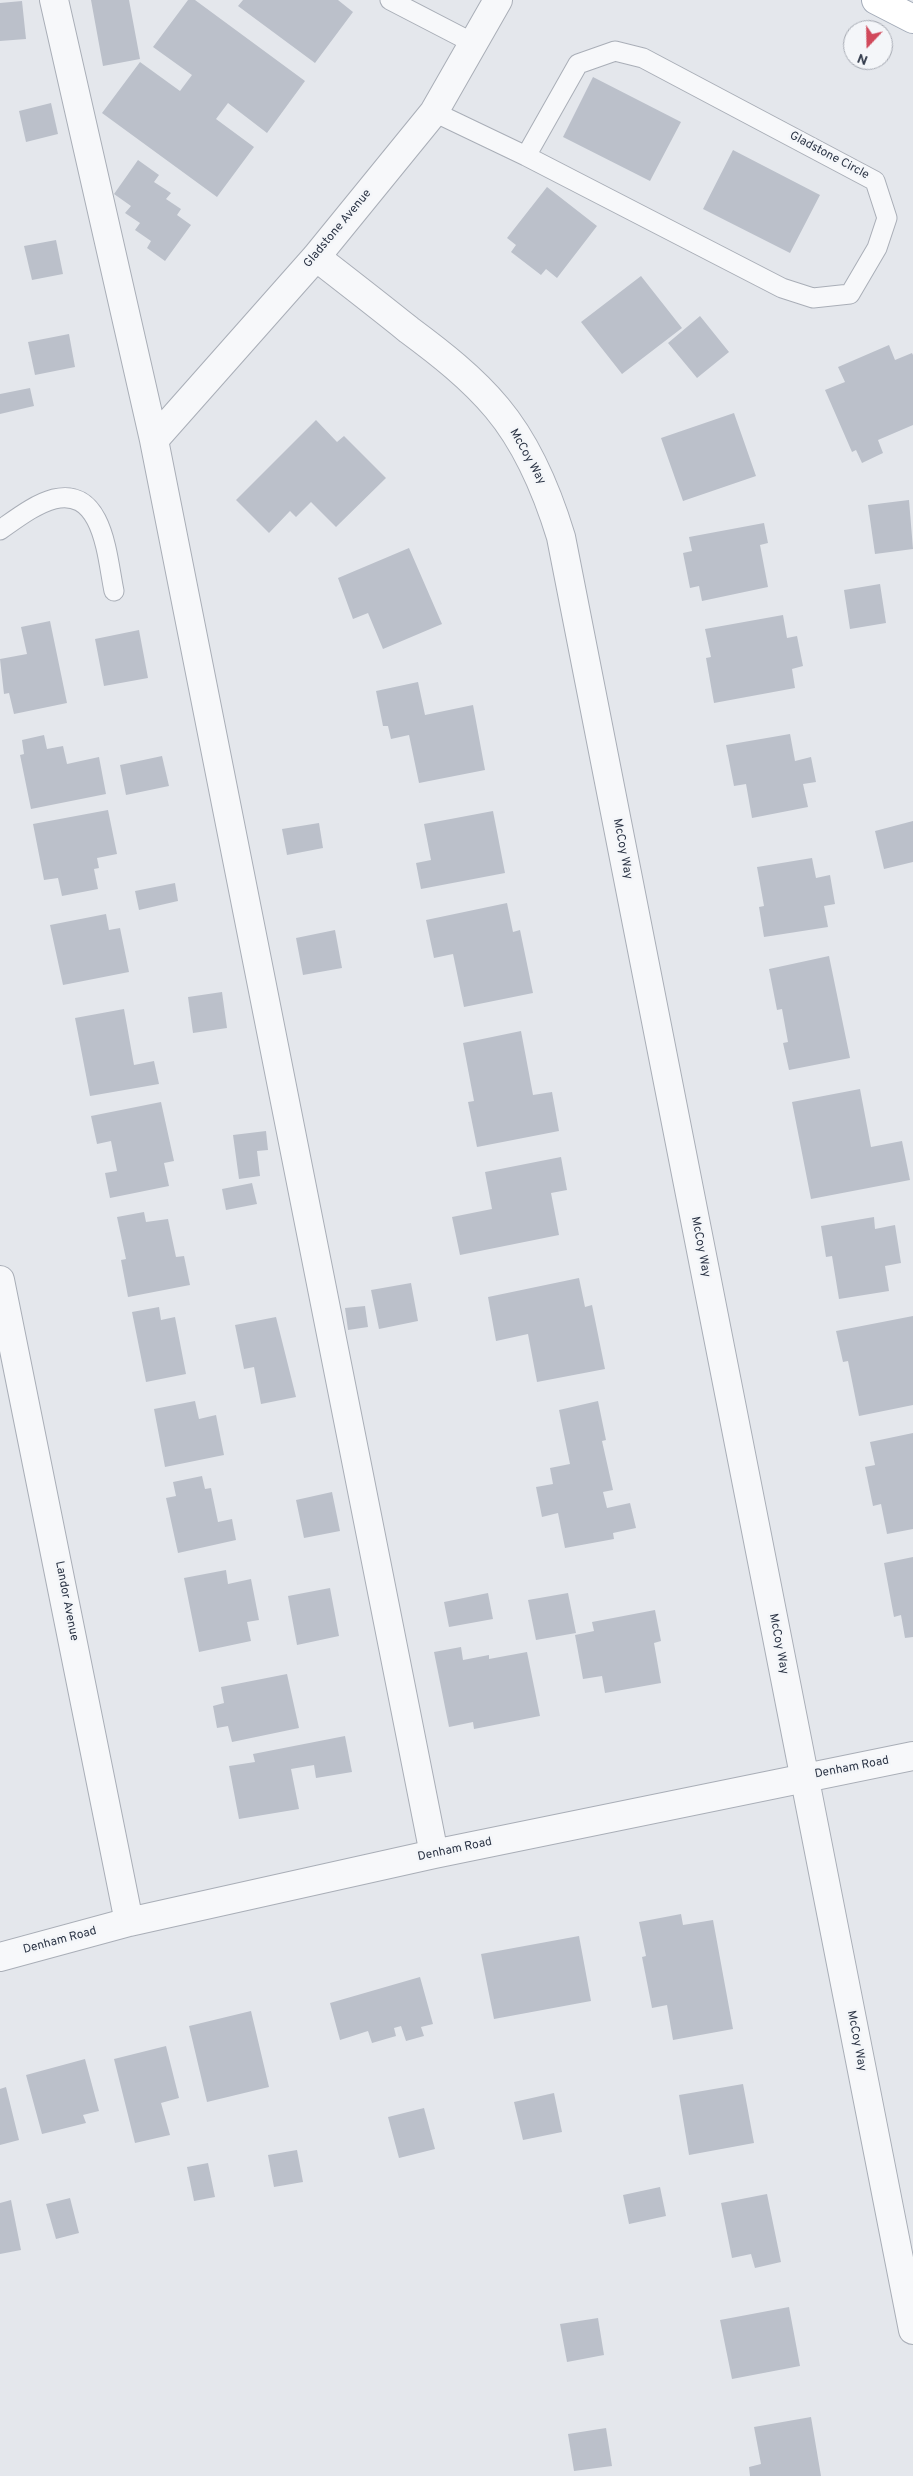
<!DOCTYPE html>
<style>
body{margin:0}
#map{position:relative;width:913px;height:2476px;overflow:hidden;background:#e4e7ec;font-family:Overpass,sans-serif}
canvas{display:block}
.north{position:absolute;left:843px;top:20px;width:50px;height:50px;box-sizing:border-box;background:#f4f6f9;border:1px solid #a4a8b1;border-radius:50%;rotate:201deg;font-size:14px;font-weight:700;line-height:20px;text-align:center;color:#2b3445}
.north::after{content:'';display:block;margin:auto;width:18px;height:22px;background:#d1495b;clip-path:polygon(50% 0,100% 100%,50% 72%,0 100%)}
</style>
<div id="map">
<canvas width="913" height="2476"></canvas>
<div class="north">N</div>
</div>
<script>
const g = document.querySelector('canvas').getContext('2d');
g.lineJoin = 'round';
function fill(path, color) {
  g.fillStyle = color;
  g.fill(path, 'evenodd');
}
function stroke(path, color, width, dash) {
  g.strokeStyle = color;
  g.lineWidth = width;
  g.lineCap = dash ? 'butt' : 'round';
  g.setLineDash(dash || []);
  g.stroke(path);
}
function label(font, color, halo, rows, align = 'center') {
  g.font = font + ' Overpass,sans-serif';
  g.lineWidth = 5;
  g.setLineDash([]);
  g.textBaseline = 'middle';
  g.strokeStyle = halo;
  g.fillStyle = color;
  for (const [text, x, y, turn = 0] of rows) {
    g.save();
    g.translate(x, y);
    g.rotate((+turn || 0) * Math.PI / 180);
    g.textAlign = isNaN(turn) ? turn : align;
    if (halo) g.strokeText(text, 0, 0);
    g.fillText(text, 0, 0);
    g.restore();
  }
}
fill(new Path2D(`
 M91 0H129L140 59 103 66Z
 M188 0H195L305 81 267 133 228 103 216 119 254 147 217 197 102 113 140 62 180 91 192 75 153 47Z
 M243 0H338L353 12 315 63 238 6Z
 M22 1 26 39 0 41V3Z
 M593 77 681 122 650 181 563 137Z
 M51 103 58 134 26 142 19 111Z
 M733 150 820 195 790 253 703 209Z
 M138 160 159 175 154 182 171 193 166 199 181 209 177 215 191 225 165 261 147 248 151 241 135 230 140 223 125 213 131 206 114 194Z
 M547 187 597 226 557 278 546 269 541 275 511 252 516 245 507 238Z
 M56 240 63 274 32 280 24 246Z
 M641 276 682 328 622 374 581 322Z
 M700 316 729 352 697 378 668 343Z
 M69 334 75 367 35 375 28 342Z
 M889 345 895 360 912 353 913 355V425L878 440 883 453 862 463 856 450 852 452 825 390 845 382 838 367Z
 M30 388 34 406 0 414V394Z
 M734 413 756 476 683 501 661 438Z
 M316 420 337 442 344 436 386 478 336 527 311 502 296 517 290 511 269 533 236 500Z
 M909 500 913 549 875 554 868 505Z
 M764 523 768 543 760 545 768 587 702 601 699 586 690 588 683 553 692 551 689 537Z
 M409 548 442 624 383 649 368 613 353 619 338 578Z
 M880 584 886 623 850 629 844 590Z
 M783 615 787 638 797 636 803 666 792 669 795 688 714 703 706 658 711 657 705 629Z
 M50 621 67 703 14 714 9 693 4 694 0 659 27 654 21 627Z
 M139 630 148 678 104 686 95 639Z
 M418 682 425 715 473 705 485 770 419 783 409 735 391 739 388 726H383L376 691Z
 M790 734 795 761 811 757 816 782 803 784 808 807 752 818 746 784 734 786 726 745Z
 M44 735 47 749 63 746 67 764 99 757 106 794 31 809 20 755 24 754 22 740Z
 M162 756 169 786 126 795 120 765Z
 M108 810 117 854 97 858 99 868 94 869 98 889 62 896 58 878 44 880 33 824Z
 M493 811 505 873 421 889 416 863 431 860 424 824Z
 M913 821V862L884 869 875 831Z
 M319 823 323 848 287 855 282 829Z
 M812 858 816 878 830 875 835 904 824 906 828 927 764 937 759 907 764 906 757 867Z
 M175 883 178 901 139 910 135 891Z
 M507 903 513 932 520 930 533 993 464 1007 453 954 434 958 426 920Z
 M106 914 109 930 120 928 129 972 63 985 50 925Z
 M335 930 342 968 303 975 296 938Z
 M829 956 850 1058 789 1070 783 1043 788 1042 782 1009 777 1010 769 969Z
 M222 992 227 1028 193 1033 188 997Z
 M124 1009 134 1065 154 1061 159 1084 90 1096 75 1018Z
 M521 1031 533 1095 552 1092 559 1131 477 1147 468 1102 474 1101 463 1043Z
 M860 1089 871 1147 902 1141 910 1180 811 1199 792 1102Z
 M161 1102 174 1161 164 1163 169 1186 110 1198 105 1173 117 1171 111 1141 97 1144 91 1116Z
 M266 1131 268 1150 257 1151 260 1176 239 1179 233 1135Z
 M561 1157 567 1190 551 1193 559 1235 460 1255 452 1217 492 1209 485 1172Z
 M252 1183 257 1204 226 1210 222 1189Z
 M144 1212 146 1222 168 1219 176 1257 184 1256 190 1285 128 1297 121 1260 126 1259 117 1217Z
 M874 1217 875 1229 895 1225 901 1263 885 1266 889 1291 839 1299 832 1256 826 1257 821 1226Z
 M579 1278 585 1307 592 1305 605 1369 537 1382 528 1334 496 1341 488 1297Z
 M411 1283 418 1321 379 1329 371 1290Z
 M365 1306 368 1327 348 1330 345 1308Z
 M159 1307 161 1320 175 1317 186 1374 146 1382 132 1312Z
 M913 1316V1405L859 1416 848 1361 843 1362 836 1331Z
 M276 1317 296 1397 261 1404 254 1367 244 1369 235 1325Z
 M195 1401 199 1419 216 1415 224 1455 165 1467 154 1409Z
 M598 1401 606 1440 602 1441 613 1490 603 1492 607 1508 630 1503 636 1528 613 1533 614 1539 565 1548 558 1513 542 1517 536 1487 553 1484 550 1468 570 1464 559 1410Z
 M913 1433V1529L887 1534 881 1504 873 1506 865 1467 875 1465 870 1442Z
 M202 1476 205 1489 211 1488 218 1522 232 1519 236 1540 178 1553 166 1498 176 1496 173 1482Z
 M332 1492 340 1531 304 1538 296 1500Z
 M913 1557V1637L905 1638 901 1615 894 1617 884 1563Z
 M226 1570 228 1584 251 1579 259 1620 247 1622 251 1641 199 1652 184 1578Z
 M330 1588 339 1636 297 1645 288 1596Z
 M488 1593 493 1619 449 1627 444 1602Z
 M568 1593 576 1633 536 1640 528 1600Z
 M655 1610 661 1641 654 1643 661 1683 605 1693 602 1676 583 1679 575 1635 594 1631 592 1622Z
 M461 1647 463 1660 489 1655V1659L527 1652 540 1716 474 1729 473 1722 449 1727 434 1652Z
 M287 1674 299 1728 232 1742 228 1726 217 1728 213 1706 224 1703 221 1687Z
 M345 1736 352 1772 316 1778 314 1765 291 1769 299 1809 239 1819 229 1766 255 1762 253 1754Z
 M681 1914 683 1925 713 1920 733 2029 673 2040 667 2005 652 2008 642 1957 646 1956 639 1922Z
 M579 1936 591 2001 494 2019 481 1954Z
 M420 1977 433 2024 421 2027 424 2036 406 2041 401 2026 394 2028 396 2036 372 2043 368 2031 340 2040 330 2003Z
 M251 2011 269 2087 207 2102 189 2026Z
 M166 2046 179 2098 161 2103 170 2135 135 2143 114 2059Z
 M85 2059 99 2111 83 2115 86 2123 42 2134 26 2075Z
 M743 2084 754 2143 689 2155 679 2095Z
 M6 2087 19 2140 0 2145V2089Z
 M554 2093 562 2132 523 2140 514 2102Z
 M424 2108 435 2149 399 2158 388 2117Z
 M297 2150 303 2182 274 2187 268 2155Z
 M208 2163 215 2197 194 2201 187 2167Z
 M660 2187 666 2216 629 2224 623 2195Z
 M767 2194 781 2262 755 2268 751 2254 732 2258 721 2203Z
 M70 2198 79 2233 56 2239 46 2204Z
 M11 2200 21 2250 0 2254V2203Z
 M789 2307 800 2366 732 2379 720 2320Z
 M598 2318 604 2355 567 2362 560 2324Z
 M811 2417 821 2476H750L749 2467 761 2464 754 2427Z
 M606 2428 612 2466 574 2471 568 2434Z`), '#bbc0ca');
const lane = new Path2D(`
 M390 0 473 43
 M434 112 526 156 782 288 813 298 850 294 877 248 887 218 875 181 643 58 615 51 578 64 526 156
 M0 530C16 519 35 504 54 499 104 487 107 558 114 591`);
const street = new Path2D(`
 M54 0 154 440 434 1854
 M316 257C347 281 378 305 409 330 440 353 472 378 497 408 528 445 547 491 561 537L913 2330
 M154 440 316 257 434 112 498 0
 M0 1280 129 1922
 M0 1957 129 1922 434 1854 913 1756`);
const primary = new Path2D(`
 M876 0 913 19`);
stroke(lane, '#a9aeb7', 21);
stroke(street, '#a9aeb7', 30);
stroke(primary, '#a3abb8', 30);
stroke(lane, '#f7f8fa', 19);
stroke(street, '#f7f8fa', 28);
stroke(primary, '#fff', 28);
label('12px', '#2b3445', '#f4f6f9', [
 ["Gladstone Circle",829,156,28],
 ["Gladstone Avenue",338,229,-50],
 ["McCoy Way",527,457,61],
 ["McCoy Way",622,849,79],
 ["McCoy Way",700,1247,79],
 ["Landor Avenue",66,1601,79],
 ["McCoy Way",778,1644,79],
 ["Denham Road",852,1768,-11],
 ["Denham Road",455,1850,-12],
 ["Denham Road",60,1941,-15],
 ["McCoy Way",856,2041,79]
]);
</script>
